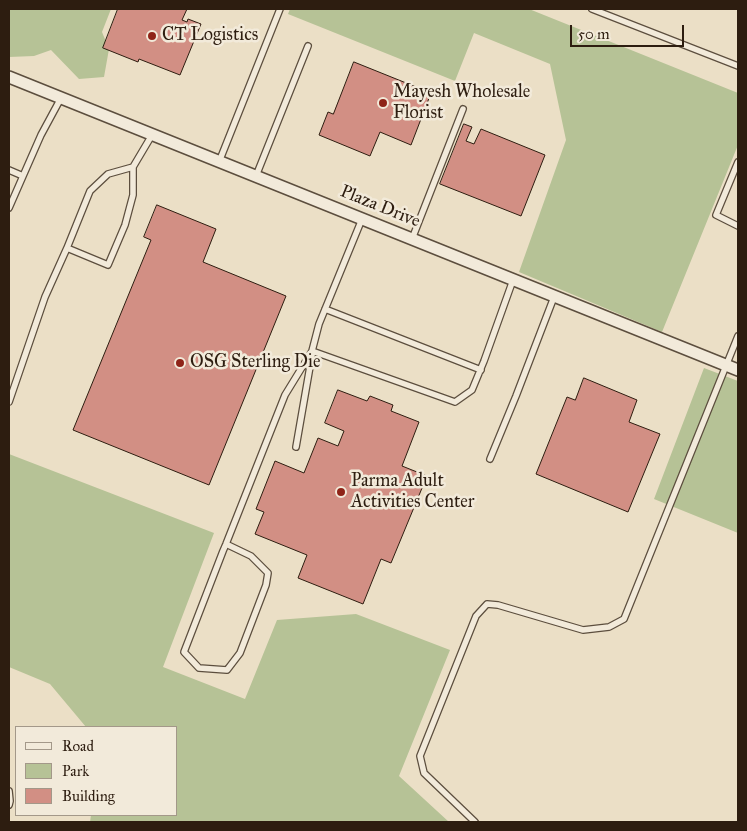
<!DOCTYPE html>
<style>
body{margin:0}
#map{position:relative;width:747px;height:831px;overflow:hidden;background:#ebdfc6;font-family:"IM FELL Great Primer",serif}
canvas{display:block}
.frame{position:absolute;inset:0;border:10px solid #2d1d10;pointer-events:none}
.legend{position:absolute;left:15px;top:726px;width:162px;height:90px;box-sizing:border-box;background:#f2eada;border:1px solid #a39889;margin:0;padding:6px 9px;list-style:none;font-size:15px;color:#2d1d10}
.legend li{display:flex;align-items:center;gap:10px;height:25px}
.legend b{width:25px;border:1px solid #a39889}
.scale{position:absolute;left:570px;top:25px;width:114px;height:22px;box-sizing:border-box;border:2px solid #2d1d10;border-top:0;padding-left:6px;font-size:15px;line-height:18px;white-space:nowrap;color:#2d1d10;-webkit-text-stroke:4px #f2eada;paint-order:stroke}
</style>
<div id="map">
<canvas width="747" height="831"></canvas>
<div class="frame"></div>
<ul class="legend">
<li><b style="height:6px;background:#f2eada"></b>Road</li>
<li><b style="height:14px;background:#b6c296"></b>Park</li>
<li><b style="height:14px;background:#d28f84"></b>Building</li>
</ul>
<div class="scale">50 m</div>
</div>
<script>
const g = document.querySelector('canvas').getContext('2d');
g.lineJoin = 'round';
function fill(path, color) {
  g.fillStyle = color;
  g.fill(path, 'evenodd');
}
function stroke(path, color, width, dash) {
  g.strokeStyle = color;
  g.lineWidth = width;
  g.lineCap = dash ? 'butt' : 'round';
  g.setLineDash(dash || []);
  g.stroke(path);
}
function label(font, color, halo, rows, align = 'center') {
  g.font = font + ' "IM FELL Great Primer",serif';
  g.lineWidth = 5;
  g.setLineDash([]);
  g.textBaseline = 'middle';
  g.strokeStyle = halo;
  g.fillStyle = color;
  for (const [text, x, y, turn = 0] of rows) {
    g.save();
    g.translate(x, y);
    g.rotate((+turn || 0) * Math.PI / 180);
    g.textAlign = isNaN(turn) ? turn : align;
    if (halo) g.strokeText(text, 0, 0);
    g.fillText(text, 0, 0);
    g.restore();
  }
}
fill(new Path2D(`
 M9 9H111L102 32 109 49 104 77 79 79 51 50 34 56 9 57Z
 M290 9H529L738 93V145L662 332 519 272 566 140 550 64 474 33 455 81 288 14Z
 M704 368 738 381V533L654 499Z
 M9 454 214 533 163 667 245 699 277 620 356 614 450 650 399 776 449 822H90L91 815H176V727H86L50 684 9 667Z`), '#b6c296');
const building = new Path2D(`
 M118 9H187L182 20 187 22 188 19 201 24 180 75 139 59 138 62 103 48Z
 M354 62 431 93 411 145 380 132 370 156 319 135 328 112 333 114Z
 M464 124 472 127 466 141 474 144 481 129 545 155 521 216 440 184Z
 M157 205 216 229 203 262 286 296 209 485 73 430 151 240 144 237Z
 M584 378 637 400 629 422 660 434 628 512 536 474 567 397 575 400Z
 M338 390 367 401 370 396 393 405 391 411 419 422 402 466 427 476 391 563 381 559 363 604 298 578 307 555 255 534 264 512 256 509 275 461 304 473 318 438 338 446 344 431 325 423Z`);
fill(building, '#d28f84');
stroke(building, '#2d1d10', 1);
const service = new Path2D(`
 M592 9 738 66
 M219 162 280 9
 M738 162 716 215 738 226
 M9 170 23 176 41 135 61 98
 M256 176 308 46
 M9 208 23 176
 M362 219 319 324 312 351 455 402 472 390 484 361 513 280
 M412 239 463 109
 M67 248 90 191 108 174 133 167
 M325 309 481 370
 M9 402 45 297 67 248 108 265 125 225 133 195V167L152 135
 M296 447 312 355
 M490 459 516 396 554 297
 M226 544 251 556 268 573 266 585 240 653 227 670 199 668 184 652 223 551 226 544 285 395 312 351
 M9 791 10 801 9 805
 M475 822 424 773 420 756 476 616 487 604 498 605 583 630 609 627 624 619 738 336`);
const minor = new Path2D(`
 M9 77 738 370`);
stroke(service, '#5c4e3e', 8);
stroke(minor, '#5c4e3e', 14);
stroke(service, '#f2eada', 5.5);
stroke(minor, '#f2eada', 11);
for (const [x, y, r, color] of [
 [152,36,5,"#8f2418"],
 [383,103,5,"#8f2418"],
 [180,363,5,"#8f2418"],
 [341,492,5,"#8f2418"]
]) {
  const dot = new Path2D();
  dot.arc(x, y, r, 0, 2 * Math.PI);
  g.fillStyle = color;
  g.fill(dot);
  stroke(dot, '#f2eada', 2);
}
label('18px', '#2d1d10', '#f2eada', [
 ["CT Logistics",162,36],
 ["Mayesh Wholesale",393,93],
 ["Florist",393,114],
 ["OSG Sterling Die",190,363],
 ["Parma Adult",351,482],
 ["Activities Center",351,503]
], 'left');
label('18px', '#2d1d10', '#f2eada', [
 ["Plaza Drive",380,207,22]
]);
</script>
